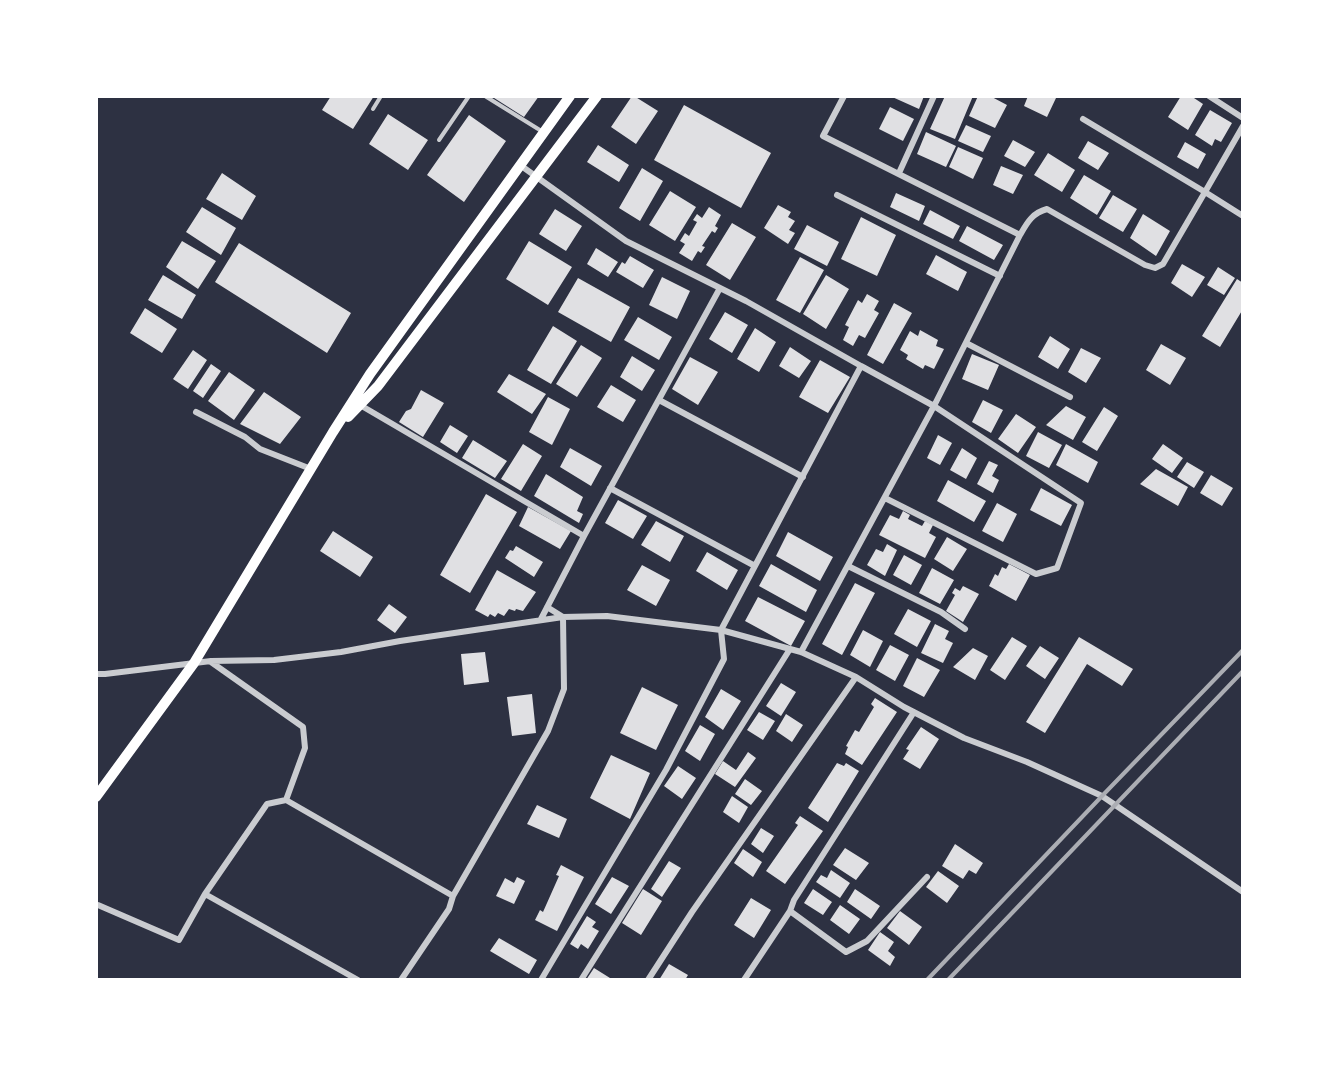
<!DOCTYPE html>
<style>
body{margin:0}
#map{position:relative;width:1339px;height:1076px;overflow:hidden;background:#2d3142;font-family:Lato,sans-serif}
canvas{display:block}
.frame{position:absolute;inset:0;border:98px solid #fff;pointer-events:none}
</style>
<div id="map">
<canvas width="1339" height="1076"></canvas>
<div class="frame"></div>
</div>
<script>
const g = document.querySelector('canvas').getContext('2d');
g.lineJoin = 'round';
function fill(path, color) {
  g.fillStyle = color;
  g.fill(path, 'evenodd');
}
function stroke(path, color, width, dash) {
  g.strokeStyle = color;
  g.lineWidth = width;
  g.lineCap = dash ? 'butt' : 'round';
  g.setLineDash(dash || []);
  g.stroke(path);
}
fill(new Path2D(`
 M331 96H374L353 129 322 110Z
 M491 96H539L524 117Z
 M632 96H634L658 111 636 144 611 127Z
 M890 96H924L919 109Z
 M945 96H973L955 139 930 129Z
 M978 96H990L1007 105 995 128 969 116Z
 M1028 96H1052L1056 98 1047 117 1024 106Z
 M1181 96H1191L1203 104 1188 130 1168 117Z
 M684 105 771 153 741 208 654 160Z
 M890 107 914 119 903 141 879 129Z
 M1210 110 1232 123 1221 142 1215 139 1212 146 1195 135Z
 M388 114 428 140 408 170 369 144Z
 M469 115 506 141 464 202 427 175Z
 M966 125 991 136 983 152 958 141Z
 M926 132 956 146 946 167 917 154Z
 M1013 140 1035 152 1025 167 1004 156Z
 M1088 141 1109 153 1098 170 1078 158Z
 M1185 142 1206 154 1198 169 1177 157Z
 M598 145 629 165 619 182 587 162Z
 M958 147 983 158 973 179 949 167Z
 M1048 153 1075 170 1062 192 1034 175Z
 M1001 166 1023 175 1013 194 993 185Z
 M642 168 663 181 640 221 619 208Z
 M222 173 256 196 242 220 206 199Z
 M1084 175 1111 191 1097 215 1070 198Z
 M670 191 696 207 675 241 649 225Z
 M896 193 925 206 919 221 890 207Z
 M1113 195 1137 209 1123 232 1099 218Z
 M778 205 791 212 788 217 795 221 789 230 795 233 788 244 764 228Z
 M202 207 236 228 221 255 186 232Z
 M709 207 721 215 715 226 718 228 715 233 712 231 702 246 705 247 701 253 698 251 692 261 679 253 685 244 680 241 685 233 689 236 697 222 693 220 697 214 702 218Z
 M555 209 582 226 566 251 539 234Z
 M930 210 960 226 953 239 923 224Z
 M1143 214 1170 231 1156 256 1130 238Z
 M861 217 896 235 877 276 841 259Z
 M732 223 756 237 730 280 706 265Z
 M807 225 839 242 827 266 794 249Z
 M967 226 1003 245 994 260 959 241Z
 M182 241 216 261 198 289 166 267Z
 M529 241 572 267 548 305 506 279Z
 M239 243 351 313 327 353 215 282Z
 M596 248 618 262 608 277 587 264Z
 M936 255 967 272 958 291 926 274Z
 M630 256 654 270 643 288 616 272 622 262 625 264Z
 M800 257 824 270 800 313 776 300Z
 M1182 264 1205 277 1192 297 1171 283Z
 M1218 267 1235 278 1224 295 1207 285Z
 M163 275 196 295 182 319 148 300Z
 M826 275 849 289 826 329 803 314Z
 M662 277 690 291 677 319 649 305Z
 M578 278 630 307 611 342 558 312Z
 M1237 279 1243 283V309L1220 347 1202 336Z
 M867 294 879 301 874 310 879 313 865 338 859 335 853 346 843 340 849 327 845 325 858 300 862 303Z
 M894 303 912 313 883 364 867 355Z
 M145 308 177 329 162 353 130 333Z
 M725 312 748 325 732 353 709 339Z
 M638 317 672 337 659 360 624 340Z
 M553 326 577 341 551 384 527 370Z
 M755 328 776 342 759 372 737 359Z
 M920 330 938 340 936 346 944 349 934 369 925 365 923 369 906 359 908 355 900 350 910 331 918 336Z
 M1050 336 1070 349 1058 369 1038 357Z
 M1161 344 1186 358 1170 385 1146 370Z
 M581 345 602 358 577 397 556 384Z
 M790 347 811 361 799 378 779 366Z
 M1081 348 1101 358 1086 383 1068 372Z
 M193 350 207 360 188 389 173 379Z
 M972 354 999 365 988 390 962 379Z
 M632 356 655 370 642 391 620 377Z
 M690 357 718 372 698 405 672 389Z
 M820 360 850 377 828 413 799 397Z
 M211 364 221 371 203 398 193 391Z
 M229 372 255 390 234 420 208 401Z
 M509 374 546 394 532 414 497 392Z
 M611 385 636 400 623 422 597 407Z
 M421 390 444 403 423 437 399 422 406 411 411 409Z
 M264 392 301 417 280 444 240 424Z
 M548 397 570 409 552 445 529 432Z
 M983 400 1003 410 991 433 972 422Z
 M1066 406 1086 417 1073 440 1046 425Z
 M1104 407 1118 416 1097 451 1082 442Z
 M1016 414 1036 427 1018 453 998 439Z
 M450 425 468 436 457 453 440 442Z
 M1038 432 1062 445 1049 468 1026 456Z
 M938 435 952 443 940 465 927 458Z
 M473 440 507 461 495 478 462 458Z
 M523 444 542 456 521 491 501 479Z
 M1066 444 1098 462 1088 483 1056 465Z
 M1163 444 1183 458 1172 473 1152 459Z
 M570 448 602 466 591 486 560 467Z
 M962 448 977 458 966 479 950 470Z
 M989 461 998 465 992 476 999 480 993 493 977 484Z
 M1187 462 1204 472 1194 488 1177 477Z
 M1156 469 1188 487 1178 506 1140 484Z
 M546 474 583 497 577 511 583 514 579 523 534 496Z
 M1211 475 1233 488 1222 506 1200 493Z
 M948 480 986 501 974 522 937 501Z
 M1041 488 1072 505 1061 526 1030 510Z
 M486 494 517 512 470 593 440 575Z
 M618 500 647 516 633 539 605 523Z
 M997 503 1017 514 1003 542 982 531Z
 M528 507 571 531 560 549 519 526Z
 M903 511 910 515 908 519 922 526 925 521 933 525 929 533 936 537 925 558 879 535 890 515 899 519Z
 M656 521 684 536 670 562 641 545Z
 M333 531 373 557 360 577 320 551Z
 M788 532 833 557 820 581 776 556Z
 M947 537 967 549 953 571 934 559Z
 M887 544 897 550 885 576 867 565 876 549 883 552Z
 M516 546 543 562 534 577 505 558 510 550 513 551Z
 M707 552 738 570 727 590 696 571Z
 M904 555 922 565 911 585 893 575Z
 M771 564 817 590 806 612 759 586Z
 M1009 564 1030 575 1016 601 989 586 995 574 998 576 1002 567 1006 569Z
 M642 565 670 580 656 606 627 590Z
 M932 568 954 580 940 604 919 593Z
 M497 570 536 592 523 611 516 609 515 611 509 609 504 616 498 613 495 617 490 614 488 617 475 610Z
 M855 583 875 593 842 655 822 644Z
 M963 586 979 594 963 622 946 611 955 595 952 593 955 588 960 591Z
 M758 597 805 621 791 646 745 621Z
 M389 604 407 617 395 633 377 620Z
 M908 609 931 621 917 647 894 634Z
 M935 624 949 631 945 639 953 643 943 663 921 653Z
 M863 630 883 641 870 667 850 655Z
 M1012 637 1027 646 1005 680 990 670Z
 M1079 637 1133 669 1122 686 1087 664 1045 733 1026 722Z
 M890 645 909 655 895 681 876 670Z
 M1040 646 1059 658 1045 679 1026 666Z
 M973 648 988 656 975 680 953 667Z
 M485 652 489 682 464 685 461 654Z
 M917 658 940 670 924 697 903 686Z
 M781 683 796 692 781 716 766 706Z
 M642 687 678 705 656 750 620 733Z
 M721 689 741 701 723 730 705 717Z
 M532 694 536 733 512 736 507 697Z
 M875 698 897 712 862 765 845 754 848 747 846 746 855 730 859 732 874 707 871 704Z
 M759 712 775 721 763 740 747 730Z
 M786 714 803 725 792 742 776 731Z
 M700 725 715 734 700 761 685 751Z
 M921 727 939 739 920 769 903 759 909 750 906 749Z
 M748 752 756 758 735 787 715 774 723 761 736 770Z
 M611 755 650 773 630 819 590 798Z
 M837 763 844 766 846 763 859 771 828 822 808 808Z
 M678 766 696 778 682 799 664 786Z
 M745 779 762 791 751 805 735 794Z
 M732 796 748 807 739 823 723 812Z
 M537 805 567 819 559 838 527 824Z
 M800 816 823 831 785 884 766 871 798 825 795 823Z
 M761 828 774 836 763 853 751 844Z
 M955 844 983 863 976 874 969 870 963 879 942 866Z
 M845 848 869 863 856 880 833 865Z
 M743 849 762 862 753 877 734 863Z
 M669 861 681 868 662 897 651 889Z
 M561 865 584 877 557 931 535 920 540 910 543 912 559 876 556 875Z
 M831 870 850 883 840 898 816 882 821 875 827 878Z
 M938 871 959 886 947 903 926 887Z
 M517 877 525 881 514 904 496 896 505 878 514 883Z
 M612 877 629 886 611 914 595 904Z
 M643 889 662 901 641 935 622 923Z
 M813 889 832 902 823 915 804 903Z
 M855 889 880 906 871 919 847 902Z
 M751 898 771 910 754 938 734 925Z
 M840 905 860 919 849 934 830 920Z
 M900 911 922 927 909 945 887 928Z
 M587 916 596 922 592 927 599 931 588 949 581 944 578 949 570 944Z
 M880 932 894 942 888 951 895 957 890 966 868 950Z
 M499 938 537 960 529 974 490 951Z
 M669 964 688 975 685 980H659Z
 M594 968 610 978 608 980H586Z`), '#e0e0e3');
stroke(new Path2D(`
 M485 96 543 132
 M373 109 381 96
 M439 140 469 96`), '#caccd0', 4);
stroke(new Path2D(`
 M844 96 823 136 1020 235
 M1209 96 1243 118
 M1083 119 1205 192 1243 126
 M520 165 626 241 746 301 861 366 721 630 724 659 666 770 541 980
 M899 173 934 96
 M837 195 1000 276
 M966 343 1070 397
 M861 366 934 406 1081 503 1057 568 1036 574 885 498
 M659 400 803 477
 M360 405 584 536
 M196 412 245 437 260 449 311 469
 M610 488 755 566
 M848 566 941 612 965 629
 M541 619 584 536 720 288
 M801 652 934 406 1020 235C1027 223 1032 213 1047 209L1145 265 1155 268 1163 264 1205 192 1243 216
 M211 662 303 727 305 748 286 800
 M96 674H105L211 661 274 660 341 652 400 641 563 617 607 616 721 630 801 652 856 677 904 707 964 738 1027 762 1102 796 1243 892
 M98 905 179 940 205 894
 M790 911 846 952 867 941 927 877
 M358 980 205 894 267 804 286 800 453 896
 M401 980 449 909 453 896 548 731 564 689 563 617 547 607
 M581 980 790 649
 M648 980 692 912 856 677
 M744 980 790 911 794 900 914 712`), '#caccd0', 6);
stroke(new Path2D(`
 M348 417 378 386 597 96
 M96 797 194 663 333 432 370 374 570 96`), '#fff', 10);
stroke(new Path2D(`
 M927 980 1102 796 1243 650
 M948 980 1243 671`), '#abadb3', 4);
</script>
